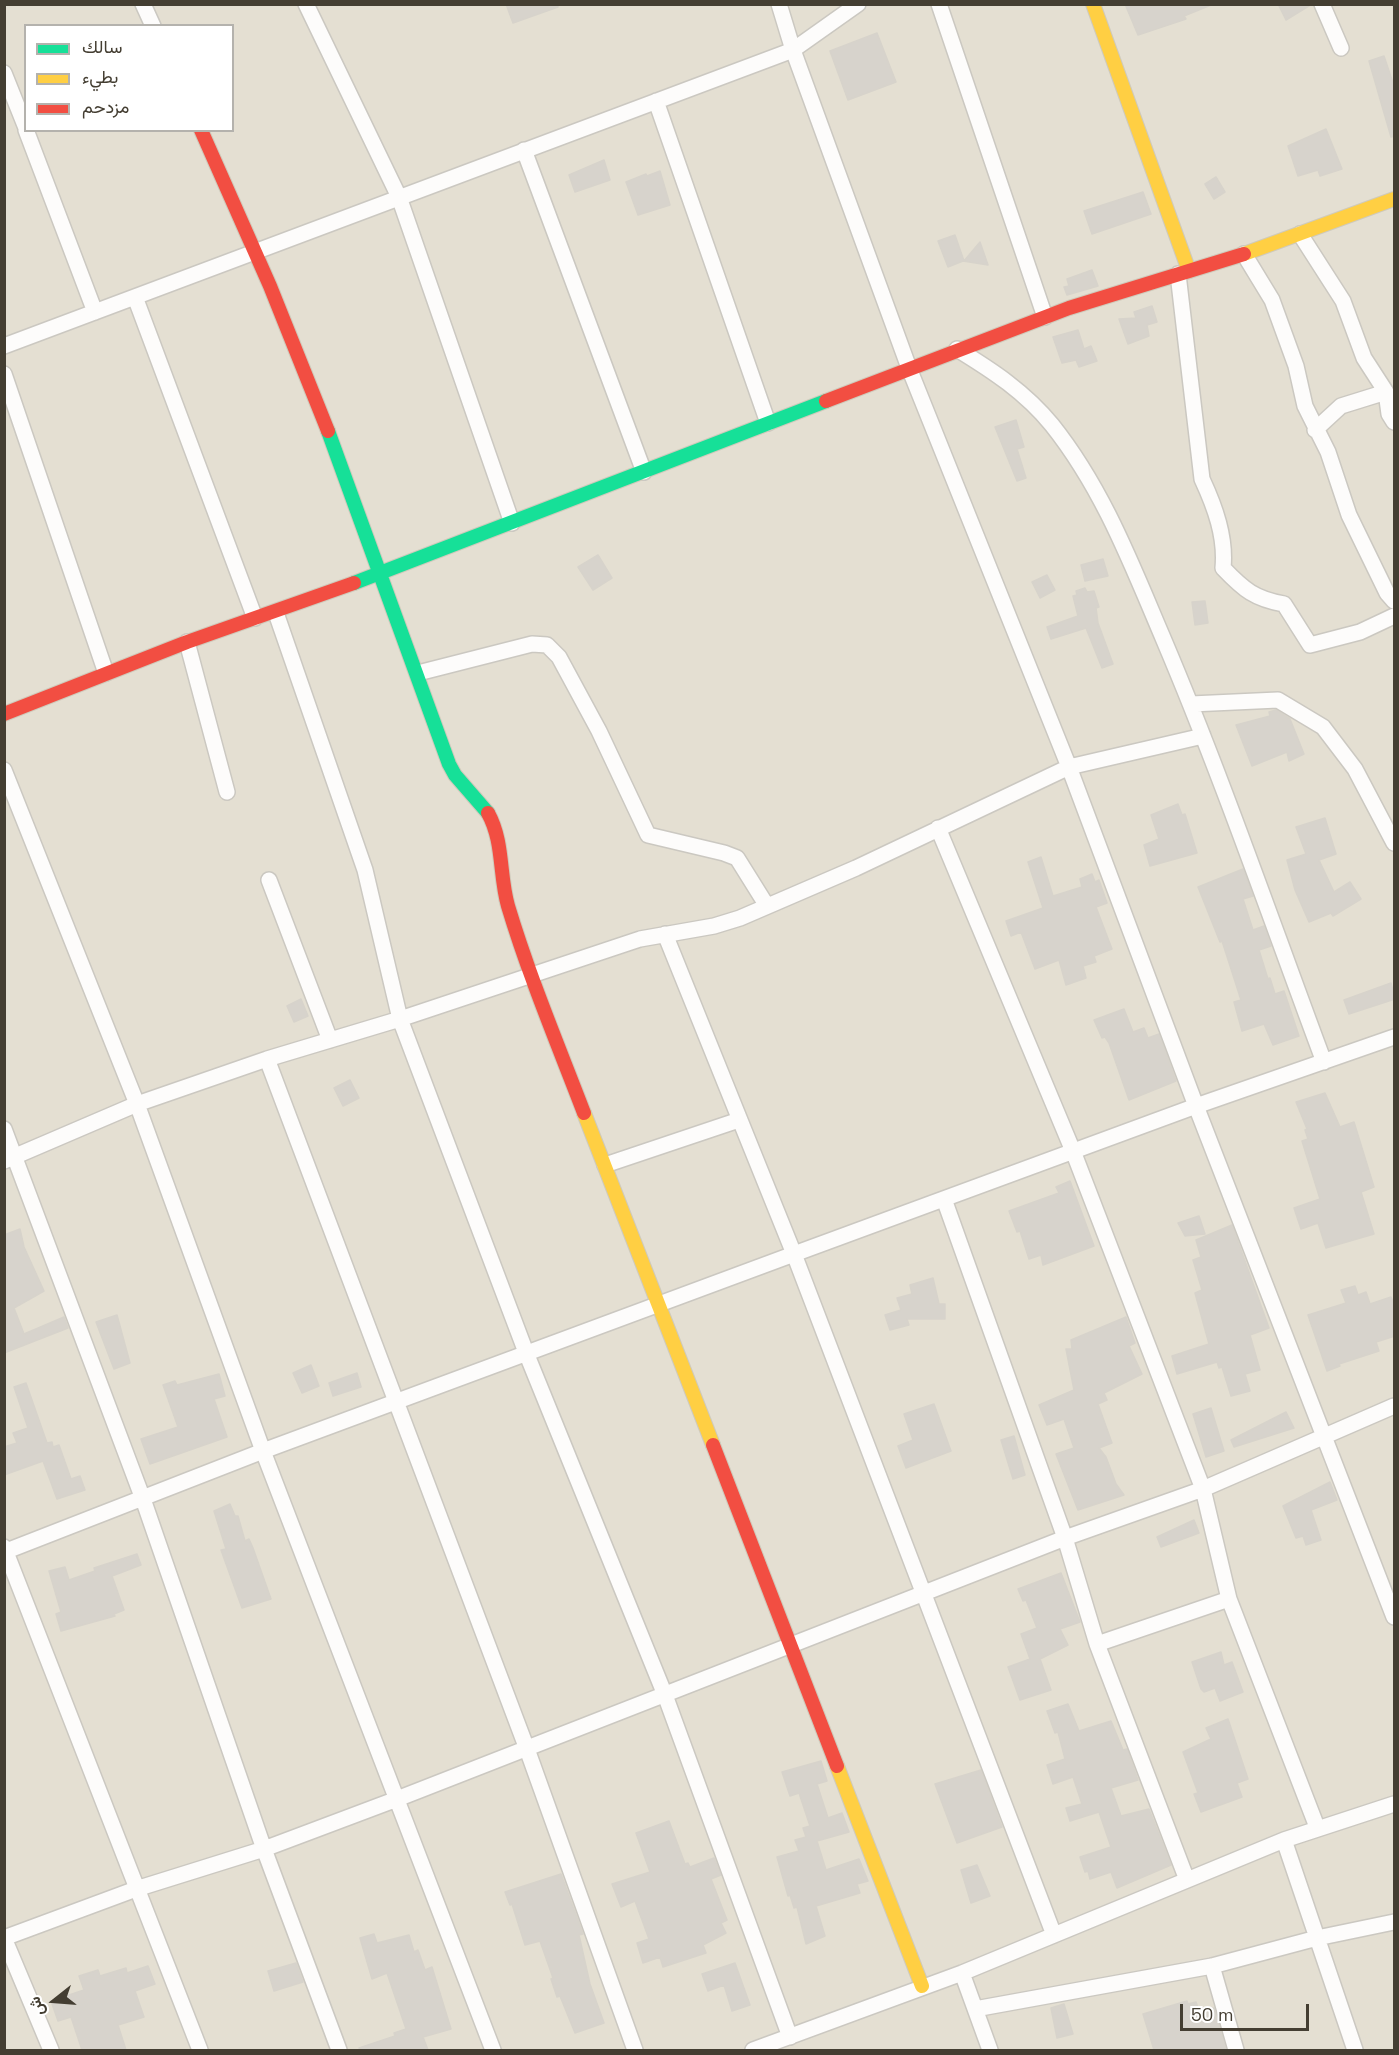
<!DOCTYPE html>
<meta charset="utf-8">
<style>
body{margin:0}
#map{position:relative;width:1399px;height:2055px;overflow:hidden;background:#efece5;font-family:"Space Grotesk",Vazirmatn,sans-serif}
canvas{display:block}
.frame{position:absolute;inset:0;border:6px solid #443e32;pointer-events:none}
.legend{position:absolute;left:24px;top:24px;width:210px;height:108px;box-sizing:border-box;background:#fff;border:2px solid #b4b2ad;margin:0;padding:8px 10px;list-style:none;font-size:18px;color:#443e32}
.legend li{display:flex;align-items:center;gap:12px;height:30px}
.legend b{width:30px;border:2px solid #b4b2ad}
.north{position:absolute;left:24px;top:1971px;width:60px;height:60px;-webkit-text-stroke:4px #fff;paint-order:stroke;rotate:253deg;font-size:16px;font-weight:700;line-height:24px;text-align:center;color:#443e32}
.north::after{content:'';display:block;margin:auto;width:21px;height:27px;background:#443e32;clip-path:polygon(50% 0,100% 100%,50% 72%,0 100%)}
.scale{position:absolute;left:1180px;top:2004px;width:129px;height:27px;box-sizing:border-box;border:3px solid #443e32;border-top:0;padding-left:8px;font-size:18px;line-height:21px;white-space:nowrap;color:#443e32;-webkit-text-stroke:4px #fff;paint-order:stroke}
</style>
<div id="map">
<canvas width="1399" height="2055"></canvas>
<div class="frame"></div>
<ul class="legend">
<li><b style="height:8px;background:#16e098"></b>سالك</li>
<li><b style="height:8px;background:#ffcf43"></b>بطيء</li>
<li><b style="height:8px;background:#f24e42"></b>مزدحم</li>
</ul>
<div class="north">ش</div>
<div class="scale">50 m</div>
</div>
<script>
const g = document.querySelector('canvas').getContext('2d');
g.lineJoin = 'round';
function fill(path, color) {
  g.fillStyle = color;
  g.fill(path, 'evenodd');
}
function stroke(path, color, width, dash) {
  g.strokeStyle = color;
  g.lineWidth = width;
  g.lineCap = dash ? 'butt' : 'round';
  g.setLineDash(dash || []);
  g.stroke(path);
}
fill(new Path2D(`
 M5 5H1394V2050H5ZM26 26H232V130H26Z`), '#e4dfd2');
const building = new Path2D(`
 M506 4H558V7L513 23Z
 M1125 4H1211V5L1184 16 1186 19 1138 35Z
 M1278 4H1312L1286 20Z
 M877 33 896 82 848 100 830 51Z
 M1384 56 1395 89V136L1391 137 1369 61Z
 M1326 129 1342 169 1320 176 1318 170 1298 176 1288 146Z
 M604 160 610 180 575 192 569 175Z
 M660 171 670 205 638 215 626 182 646 174 647 176Z
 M1216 177 1225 192 1214 199 1205 184Z
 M1143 192 1151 214 1092 234 1084 211Z
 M955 235 964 261 980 242 988 265 963 261 948 267 938 241Z
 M1092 270 1098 286 1067 295 1064 287 1069 286 1067 279Z
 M1152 306 1157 322 1147 325 1149 336 1128 344 1119 319 1136 318 1134 312Z
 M1078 330 1084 349 1091 346 1097 361 1079 367 1076 360 1062 363 1053 337Z
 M1016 420 1024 447 1017 449 1026 478 1017 481 995 427Z
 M598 555 612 578 593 590 578 567Z
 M1103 559 1108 576 1085 581 1081 565Z
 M1047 575 1055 590 1040 598 1032 582Z
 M1085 588 1087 592 1094 591 1099 607 1096 608 1098 623 1113 664 1102 668 1086 628 1051 639 1047 627 1078 616 1073 596 1077 595 1076 591Z
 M1205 601 1208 623 1195 625 1192 602Z
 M1276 710 1290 719 1304 754 1289 761 1287 752 1252 766 1236 725 1270 716 1269 712Z
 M1178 804 1182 815 1185 814 1197 853 1150 866 1144 845 1159 839 1151 815Z
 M1325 818 1336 854 1319 860 1334 892 1350 882 1361 899 1333 916 1331 913 1309 922 1295 890 1287 860 1306 854 1296 827Z
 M1041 857 1053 896 1082 887 1080 879 1092 874 1095 882 1099 880 1107 903 1096 907 1112 949 1094 956 1096 962 1083 966 1086 978 1066 985 1059 960 1035 969 1021 932 1011 936 1006 921 1043 908 1028 862Z
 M1243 869 1253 896 1243 899 1253 930 1264 926 1271 946 1259 950 1268 979 1270 978 1275 994 1284 991 1299 1036 1273 1045 1264 1024 1242 1031 1234 1002 1241 1000 1222 941 1220 942 1198 887Z
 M1391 983 1395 999 1349 1014 1344 1000Z
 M301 999 308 1016 294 1022 287 1006Z
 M1124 1009 1133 1032 1144 1028 1148 1038 1159 1034 1176 1081 1129 1100 1109 1043 1105 1037 1102 1038 1094 1020Z
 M350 1080 359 1098 343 1106 334 1088Z
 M1325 1093 1340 1127 1354 1122 1374 1187 1361 1192 1374 1234 1326 1248 1318 1223 1301 1229 1294 1208 1320 1199 1302 1141 1308 1139 1305 1130 1307 1129 1296 1102Z
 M1070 1181 1094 1246 1043 1265 1041 1255 1029 1259 1020 1231 1017 1232 1009 1211 1059 1193 1056 1187Z
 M1199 1216 1205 1234 1185 1236 1178 1223Z
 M1232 1225 1269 1328 1250 1335 1260 1370 1245 1374 1250 1391 1231 1396 1222 1367 1219 1368 1217 1362 1177 1374 1172 1356 1209 1344 1195 1293 1202 1290 1193 1260 1201 1257 1196 1240Z
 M20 1229 24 1247 44 1291 14 1308 24 1334 64 1317 68 1328 4 1353V1235Z
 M933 1278 939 1304H945V1319H907L909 1325 890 1330 885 1315 901 1310 897 1298 912 1294 910 1285Z
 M1355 1286 1358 1295 1366 1292 1370 1304 1391 1297 1395 1307V1336L1376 1342 1379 1351 1339 1364 1340 1366 1327 1371 1308 1315 1346 1303 1341 1290Z
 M117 1315 130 1363 114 1369 96 1322Z
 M1126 1317 1135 1343 1129 1346 1142 1374 1104 1393 1107 1400 1098 1404 1112 1443 1099 1448 1106 1457 1116 1484 1124 1495 1078 1510 1056 1454 1074 1448 1064 1419 1047 1425 1039 1405 1074 1390 1066 1349H1072L1071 1340Z
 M311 1365 319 1386 302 1393 293 1373Z
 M357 1373 361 1387 333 1396 329 1383Z
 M219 1374 225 1396 214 1399 227 1437 150 1464 141 1439 178 1427 163 1385 175 1381 177 1385Z
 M26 1383 47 1443 52 1442 53 1447 59 1445 71 1479 80 1476 85 1490 57 1499 43 1461 4 1475V1447L17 1443 13 1433 28 1428 14 1387Z
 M934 1404 951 1451 906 1468 898 1446 913 1440 904 1414Z
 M1211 1408 1224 1451 1206 1457 1193 1414Z
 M1286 1412 1294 1428 1234 1447 1231 1440Z
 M1014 1436 1025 1475 1013 1479 1001 1440Z
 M1330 1482 1337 1500 1311 1510 1321 1540 1306 1545 1303 1536 1296 1538 1283 1506Z
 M230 1504 235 1516H238L245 1541 249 1539 253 1548 271 1599 242 1608 221 1550 226 1549 214 1511Z
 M1194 1520 1199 1533 1161 1547 1157 1537Z
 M137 1554 141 1565 112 1576 124 1610 114 1614 115 1616 61 1631 56 1614 61 1612 49 1571 65 1567 69 1580 95 1571 94 1568Z
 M1061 1573 1080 1622 1060 1629 1068 1645 1040 1659 1051 1690 1020 1700 1008 1667 1030 1659 1021 1634 1037 1628 1026 1600 1023 1601 1018 1589Z
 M1221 1652 1224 1665 1232 1662 1243 1692 1220 1701 1215 1688 1204 1692 1201 1689 1192 1662Z
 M1068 1704 1079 1731 1111 1721 1123 1750 1127 1749 1138 1780 1111 1788 1121 1816 1149 1809 1171 1865 1117 1888 1111 1872 1090 1879 1088 1871 1085 1872 1080 1857 1111 1847 1099 1812 1070 1821 1066 1808 1082 1804 1073 1777 1053 1784 1047 1765 1065 1759 1058 1732 1055 1733 1047 1711Z
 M1228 1719 1248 1779 1237 1783 1242 1797 1201 1812 1194 1794 1198 1793 1183 1752 1211 1739 1206 1728Z
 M821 1761 827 1781 817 1784 828 1818 842 1813 849 1832 817 1841 826 1870 859 1859 868 1881 857 1884 860 1893 816 1906 825 1936 806 1944 797 1907 794 1908 790 1895 788 1896 777 1857 799 1851 795 1840 806 1837 803 1828 810 1826 799 1793 790 1796 782 1772Z
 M981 1770 1002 1827 957 1843 935 1784Z
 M669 1821 685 1864 688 1863 690 1867 714 1858 721 1875 711 1879 727 1920 721 1923 726 1933 703 1945 706 1953 663 1967 660 1957 643 1963 637 1943 649 1939 635 1901 621 1907 612 1884 650 1872 636 1833Z
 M977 1865 990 1896 971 1903 961 1870Z
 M561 1874 583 1934 579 1935 590 1984 604 2023 575 2033 560 1996 557 1997 551 1979 553 1978 540 1941 525 1945 512 1904 510 1905 505 1892Z
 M374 1934 377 1943 409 1935 414 1952 418 1950 425 1970 432 1967 451 2029 423 2037 428 2050H360L359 2048 395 2036 394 2033 406 2029 387 1973 372 1979 360 1938Z
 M296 1963 303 1982 274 1991 268 1971Z
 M735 1963 750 2005 732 2011 724 1985 708 1991 702 1974Z
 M148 1966 155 1984 135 1991 144 2017 118 2025 126 2050H82L71 2017 58 2021 51 2001 84 1990 79 1976 98 1970 100 1976 126 1968 127 1973Z
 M1187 2001 1188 2004 1196 2002 1199 2011 1214 2008 1226 2050H1154L1143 2014Z
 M1064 2004 1073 2034 1057 2038 1051 2008Z`);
fill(building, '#d7d3cc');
stroke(building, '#d7d3cb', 1.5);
const street = new Path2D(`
 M143 4 153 26
 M306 4 399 197 512 523
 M779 4 793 50 909 368 1069 767 1196 1106 1394 1617
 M939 4 1045 317
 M1322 4 1341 48
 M4 73 26 128
 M656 101 768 423
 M26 130 95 312
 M524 150 644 472
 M1300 234 1343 301 1364 358 1386 392 1389 414 1394 422
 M1244 254 1272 300 1296 366 1305 406 1328 452 1349 515 1387 593 1394 601
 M1178 274 1202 479C1215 507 1226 537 1223 568 1244 590 1255 599 1284 604L1310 645 1360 632 1394 616
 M135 297 255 618
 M4 346 793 50 858 4
 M957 349C993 371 1025 392 1052 425 1103 489 1131 563 1163 638 1222 777 1271 920 1324 1062
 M4 374 106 673
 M1315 430 1341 406 1386 392
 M276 613 365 870 400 1019 527 1355 665 1695 790 2037
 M187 642 227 792
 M418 673 532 644 547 645 559 657 599 731 648 835 724 853 737 858 767 906
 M1191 704 1278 700 1323 727 1355 769 1394 843
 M4 770 137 1104 263 1451 493 2050
 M938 828 1073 1151 1203 1489 1229 1599 1317 1827
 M269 880 330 1040
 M665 934 794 1254 1054 1935
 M267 1059 527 1749 635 2050
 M4 1129 143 1499 264 1849 339 2050
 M4 1161 137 1104 267 1059 400 1019 640 939 714 926 740 918 856 868 1069 767 1203 736
 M605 1165 739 1120
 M944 1199 1065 1538 1097 1644 1187 1880
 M4 1547 200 2050
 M4 1552 263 1451 794 1254 1196 1106 1394 1037
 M1097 1644 1229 1599
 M1284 1840 1355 2050
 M4 1938 136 1889 264 1849 397 1799 1065 1538 1203 1489 1394 1406
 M4 1938 51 2050
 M1212 1966 1236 2050
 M962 1973 990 2050
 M975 2009 1212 1966 1317 1938 1394 1922
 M753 2050 962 1973 1284 1840 1394 1804`);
const fast = new Path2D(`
 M328 431 449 764 455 775 488 813
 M354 583 826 401`);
const slow = new Path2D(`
 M1093 4 1189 271
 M1244 254 1394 199
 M584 1113 713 1445
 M837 1766 922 1986`);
const jam = new Path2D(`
 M201 130 270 286 328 431
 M826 401 1069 308 1244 254
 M4 714 187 642 354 583
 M488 813C504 842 499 875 508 906 529 976 558 1045 584 1113
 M713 1445 837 1766`);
stroke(street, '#cbc8c1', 18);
stroke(fast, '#cfcabb', 16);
stroke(slow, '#cfcabb', 16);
stroke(jam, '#cfcabb', 16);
stroke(street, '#fdfcfb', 15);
stroke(fast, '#16e098', 14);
stroke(slow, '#ffcf43', 14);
stroke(jam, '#f24e42', 14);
</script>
